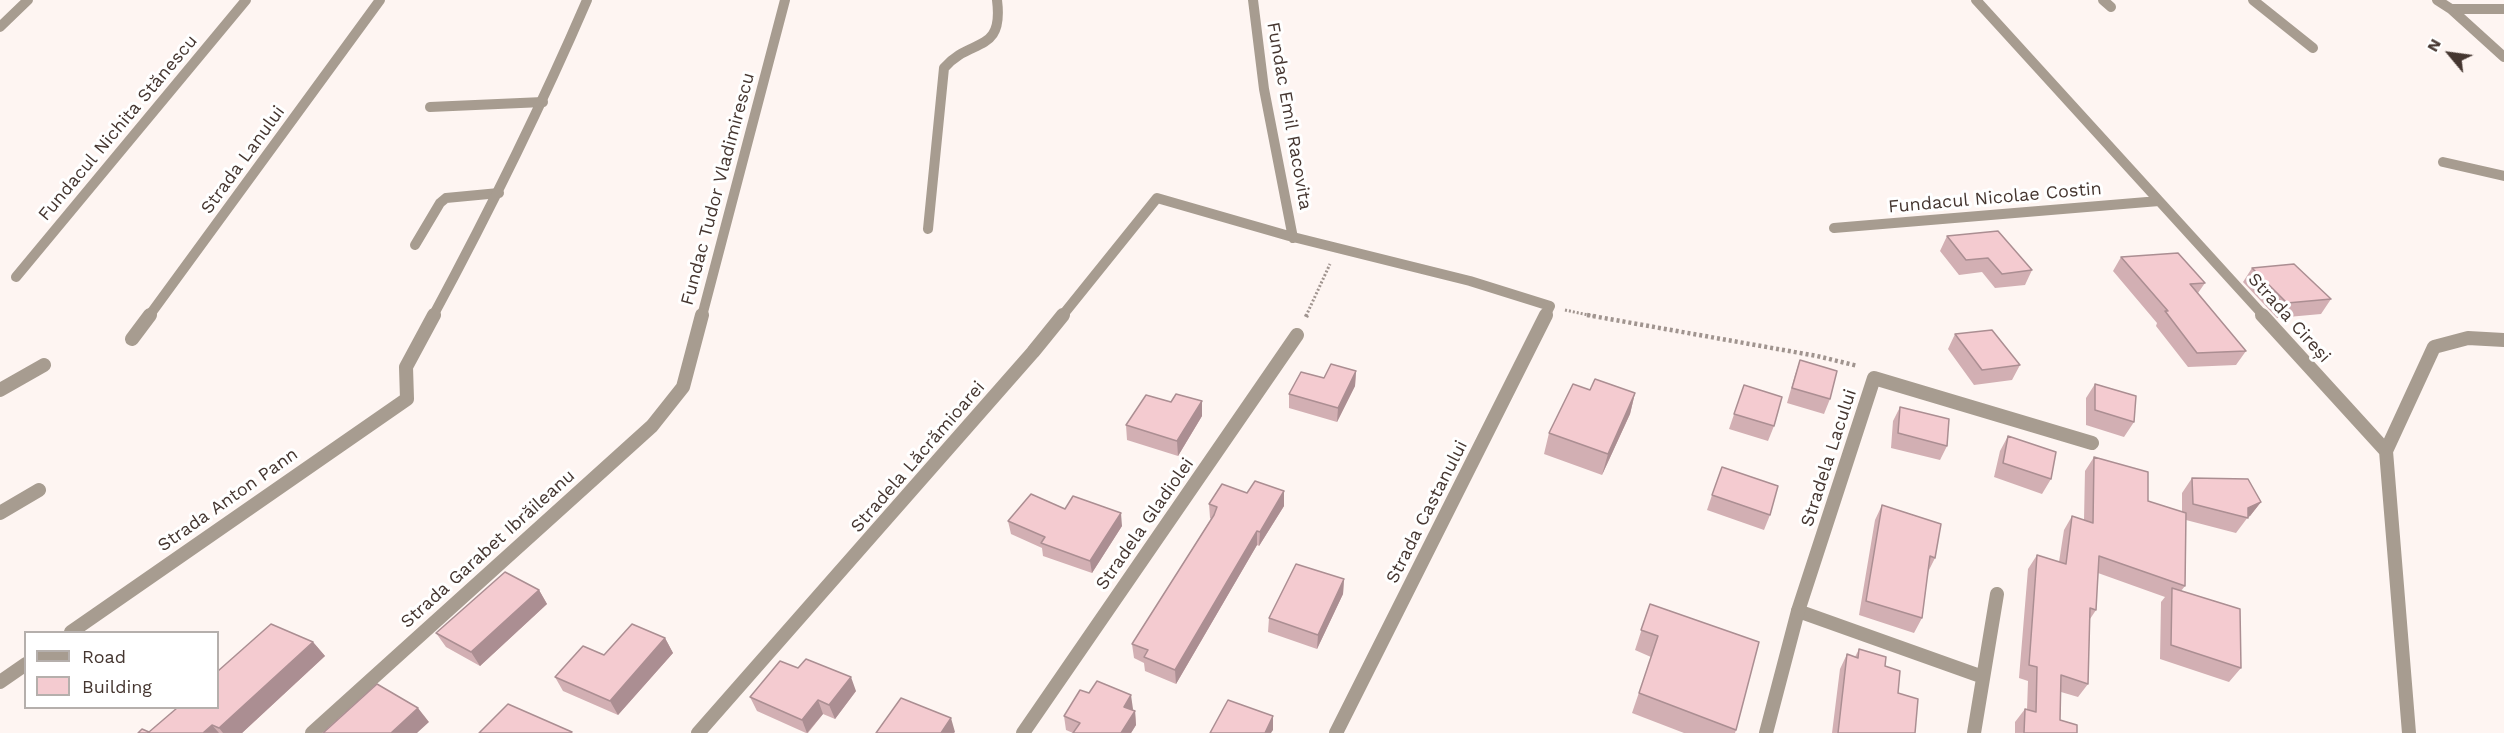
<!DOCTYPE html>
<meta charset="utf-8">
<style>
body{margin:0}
#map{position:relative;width:2504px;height:733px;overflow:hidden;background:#fef5f2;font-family:"Work Sans",sans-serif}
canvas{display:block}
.legend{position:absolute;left:24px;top:631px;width:195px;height:78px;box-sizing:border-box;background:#fff;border:2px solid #b5afac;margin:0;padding:8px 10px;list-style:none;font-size:18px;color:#453630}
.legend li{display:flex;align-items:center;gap:12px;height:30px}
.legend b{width:30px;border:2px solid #b5afac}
.north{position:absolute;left:2420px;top:24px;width:60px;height:60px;-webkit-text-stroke:4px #fff;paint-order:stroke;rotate:299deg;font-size:16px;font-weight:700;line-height:24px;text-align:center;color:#453630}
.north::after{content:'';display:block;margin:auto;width:21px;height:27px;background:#453630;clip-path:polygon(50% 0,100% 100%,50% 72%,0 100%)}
</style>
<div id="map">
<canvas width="2504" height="733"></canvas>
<ul class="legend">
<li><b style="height:8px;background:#a79c90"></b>Road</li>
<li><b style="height:16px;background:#f4cbd0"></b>Building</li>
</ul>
<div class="north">N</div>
</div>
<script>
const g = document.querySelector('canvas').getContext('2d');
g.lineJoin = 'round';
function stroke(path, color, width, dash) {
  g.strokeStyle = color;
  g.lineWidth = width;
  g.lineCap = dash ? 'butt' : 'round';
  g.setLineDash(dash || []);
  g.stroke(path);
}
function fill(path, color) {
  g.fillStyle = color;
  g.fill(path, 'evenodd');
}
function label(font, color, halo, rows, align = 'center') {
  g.font = font + ' "Work Sans",sans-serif';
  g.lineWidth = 6;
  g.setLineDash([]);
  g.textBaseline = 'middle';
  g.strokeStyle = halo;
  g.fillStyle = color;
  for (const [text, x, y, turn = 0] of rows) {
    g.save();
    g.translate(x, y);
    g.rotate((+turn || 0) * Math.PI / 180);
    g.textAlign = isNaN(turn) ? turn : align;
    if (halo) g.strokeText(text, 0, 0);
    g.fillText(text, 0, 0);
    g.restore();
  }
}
stroke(new Path2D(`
 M1565 310 1593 316
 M1306 316 1330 264`), '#a0948f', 3, [2, 2]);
stroke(new Path2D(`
 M1587 315 1817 356 1858 366
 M1306 317 1307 315`), '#a0948f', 4.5, [3, 3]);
stroke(new Path2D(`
 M430 107 543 102
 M415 245 440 203 446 198 499 193`), '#a79c90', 10);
stroke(new Path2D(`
 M0 513 39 490
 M1798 611 1983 677
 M1974 733 1997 594`), '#a79c90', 14);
stroke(new Path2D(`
 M1253 0 1264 89 1293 238
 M1976 0 2264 316
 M2103 0 2111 7
 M2253 0 2313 48
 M2437 0 2451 9
 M2504 9H2451L2504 57
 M0 27 28 0
 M2443 162 2504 176
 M1834 228 2159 201
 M928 229 944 68C970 37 1004 55 997 0
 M16 277 246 0
 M149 316 380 0
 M433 316C489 212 540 109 587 0
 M702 316 785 0
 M1062 316 1157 198 1289 236 1470 281 1550 306 1545 316`), '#a79c90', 10);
stroke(new Path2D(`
 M2262 315 2386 451 2409 733
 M132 339 150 315
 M0 390 44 365
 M2386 451 2434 347 2468 338 2504 340
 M71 632 407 399 406 367 434 315
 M0 682 26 664
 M312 733 652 426 683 387 702 315
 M698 733 1033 352 1063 315
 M1023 733 1297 335
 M1336 733 1546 315
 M1766 733 1798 611 1874 378 2092 443`), '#a79c90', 14);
fill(new Path2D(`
 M1947 236 2032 270 2025 285 1995 288 1982 272 1959 275 1940 251Z
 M2121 257 2205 283 2198 293 2246 351 2236 365 2188 367 2156 326 2157 323 2113 271Z
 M2252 268 2331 299 2321 314 2277 318 2243 282Z
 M1955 334 2020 365 2012 380 1974 385 1948 349Z
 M1800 360 1830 399 1824 414 1787 403 1795 375Z
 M1356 371 1355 386 1337 422 1289 408V394L1324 378Z
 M2095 384 2134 422 2124 437 2086 425V398Z
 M1744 385 1774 426 1768 441 1729 429Z
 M1590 390 1635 393 1630 414 1602 475 1544 454 1549 433Z
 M1900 407 1947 446 1940 460 1891 448 1893 421Z
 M1202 416 1178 456 1127 440 1126 425Z
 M2008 436 2051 479 2042 494 1994 477 2000 451Z
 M2094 457 2148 501 2182 512V493L2192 478 2261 502 2250 516 2248 517 2236 533 2186 520 2185 586 2181 591 2241 668 2229 682 2160 659 2161 602 2165 597 2098 573 2096 610 2090 619 2088 684 2078 697 2061 692 2060 720 2077 733H2015V722L2025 709 2027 710 2028 681 2019 678 2028 569 2037 555 2059 562 2064 530 2072 516 2084 520 2085 471Z
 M1712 495 1770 515 1764 530 1707 510Z
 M1209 504 1284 506 1259 546 1257 545 1176 684 1145 671 1144 663 1134 658 1132 644 1211 519 1210 518Z
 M1882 505 1935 558 1928 572 1922 618 1914 633 1859 615 1875 520Z
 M1065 509 1122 526 1092 573 1043 556 1042 548 1011 534 1008 521Z
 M1344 579 1343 594 1317 649 1268 632 1269 618Z
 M539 590 547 604 480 666 446 647 436 633Z
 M1650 604 1736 730 1735 733H1684L1632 713 1651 657 1635 650Z
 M665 638 673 653 618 715 563 691 555 677 604 655Z
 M313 642 325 656 242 733H138L149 732Z
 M1859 649 1885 666 1898 693 1915 733H1832L1840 669 1847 654 1855 657Z
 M856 691 835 719 823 714 808 733H806L757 711 750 697Z
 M1133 709 1132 710 1135 711 1136 725 1131 733H1073L1066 730 1064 716Z`), '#d2afb3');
fill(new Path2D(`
 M1356 371 1355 386 1337 422 1338 408Z
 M1635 393 1630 414 1602 475 1608 454Z
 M1202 401V416L1178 456 1177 441Z
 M1284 491V506L1259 546 1260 532Z
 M2261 502 2250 516 2246 518 2248 508Z
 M1121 513 1122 526 1092 573 1090 561Z
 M1257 531V545L1176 684 1175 670Z
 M1344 579 1343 594 1317 649 1318 635Z
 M539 590 547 604 480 666 471 652Z
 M665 638 673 653 618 715 610 701Z
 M313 642 325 656 242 733H223L219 728Z
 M851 677 856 691 835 719 829 705Z
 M1131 695 1133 709 1126 721 1124 707Z
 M818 700 823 714 807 733 802 720Z
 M418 708 429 722 417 733H391Z
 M1135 711 1136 725 1131 733H1121Z
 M1273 716V730L1271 733H1265Z
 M951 718 955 732 954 733H941Z
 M212 725 219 733H203Z`), '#ab8e92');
const building = new Path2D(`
 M1998 231 2032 270 2002 274 1988 258 1966 260 1947 236Z
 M2178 253 2205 283 2190 284 2246 351 2197 353 2165 311H2168L2121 257Z
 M2294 264 2331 299 2287 303 2252 268Z
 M1992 330 2020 365 1982 370 1955 334Z
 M1800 360 1837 371 1830 399 1792 388Z
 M1331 364 1356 371 1338 408 1289 394 1301 372 1324 378Z
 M1595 379 1635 393 1608 454 1549 433 1573 384 1590 390Z
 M2095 384 2136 396 2134 422 2095 410Z
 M1744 385 1782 397 1774 426 1734 414Z
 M1176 394 1202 401 1177 441 1126 425 1146 395 1171 402Z
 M1900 407 1949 419 1947 446 1898 433Z
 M2008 436 2056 452 2051 479 2003 463Z
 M2094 457 2148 472V501L2186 513 2185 586 2099 556 2096 610 2090 608 2088 684 2061 675 2060 720 2077 725V733H2024L2025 709 2036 712 2037 667 2029 665 2037 555 2066 564 2072 516 2093 523Z
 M1722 467 1778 486 1770 515 1712 495Z
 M2192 478 2248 479 2261 502 2248 508V518L2193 504Z
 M1255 481 1284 491 1260 532 1257 531 1175 670 1144 657 1148 650 1132 644 1214 515 1217 507 1209 504 1222 484 1247 493Z
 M1031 494 1065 509 1073 496 1121 513 1090 561 1041 543 1045 537 1008 521Z
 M1882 505 1941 524 1935 558 1930 556 1922 618 1866 601Z
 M1296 564 1344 579 1318 635 1269 618Z
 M505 572 539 590 471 652 436 633Z
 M2172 588 2240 609 2241 668 2171 645Z
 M1650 604 1759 642 1736 730 1639 693 1658 636 1641 630Z
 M271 624 313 642 219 728 212 725 203 733H138L142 729 149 732 177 708H218V671Z
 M632 624 665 638 610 701 555 677 583 646 604 655Z
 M1859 649 1886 657 1885 666 1900 671 1898 693 1918 699 1915 733H1838L1847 654 1858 658Z
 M806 659 851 677 829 705 818 700 802 720 750 697 780 661 798 668Z
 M1097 681 1131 695 1124 707 1135 711 1121 733H1073L1080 723 1064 716 1080 690 1089 693Z
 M377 684 418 708 391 733H323Z
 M901 698 951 718 941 733H876Z
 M1228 700 1273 716 1265 733H1210Z
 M508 704 572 732 571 733H479Z`);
fill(building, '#f4cbd0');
stroke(building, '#ab8e92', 1.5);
label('18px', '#453630', '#fff', [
 ["Fundac Emil Racovita",1289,116,80],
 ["Fundacul Nichita Stănescu",118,128,-50],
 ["Strada Lanului",243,160,-54],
 ["Fundac Tudor Vladimirescu",718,189,-75],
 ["Fundacul Nicolae Costin",1995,198,-5],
 ["Strada Cireși",2289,318,48],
 ["Stradela Lăcrămioarei",918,457,-49],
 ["Stradela Lacului",1829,458,-72],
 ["Strada Anton Pann",228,500,-35],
 ["Strada Castanului",1427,512,-63],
 ["Stradela Gladiolei",1145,524,-55],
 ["Strada Garabet Ibrăileanu",488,549,-42]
]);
</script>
